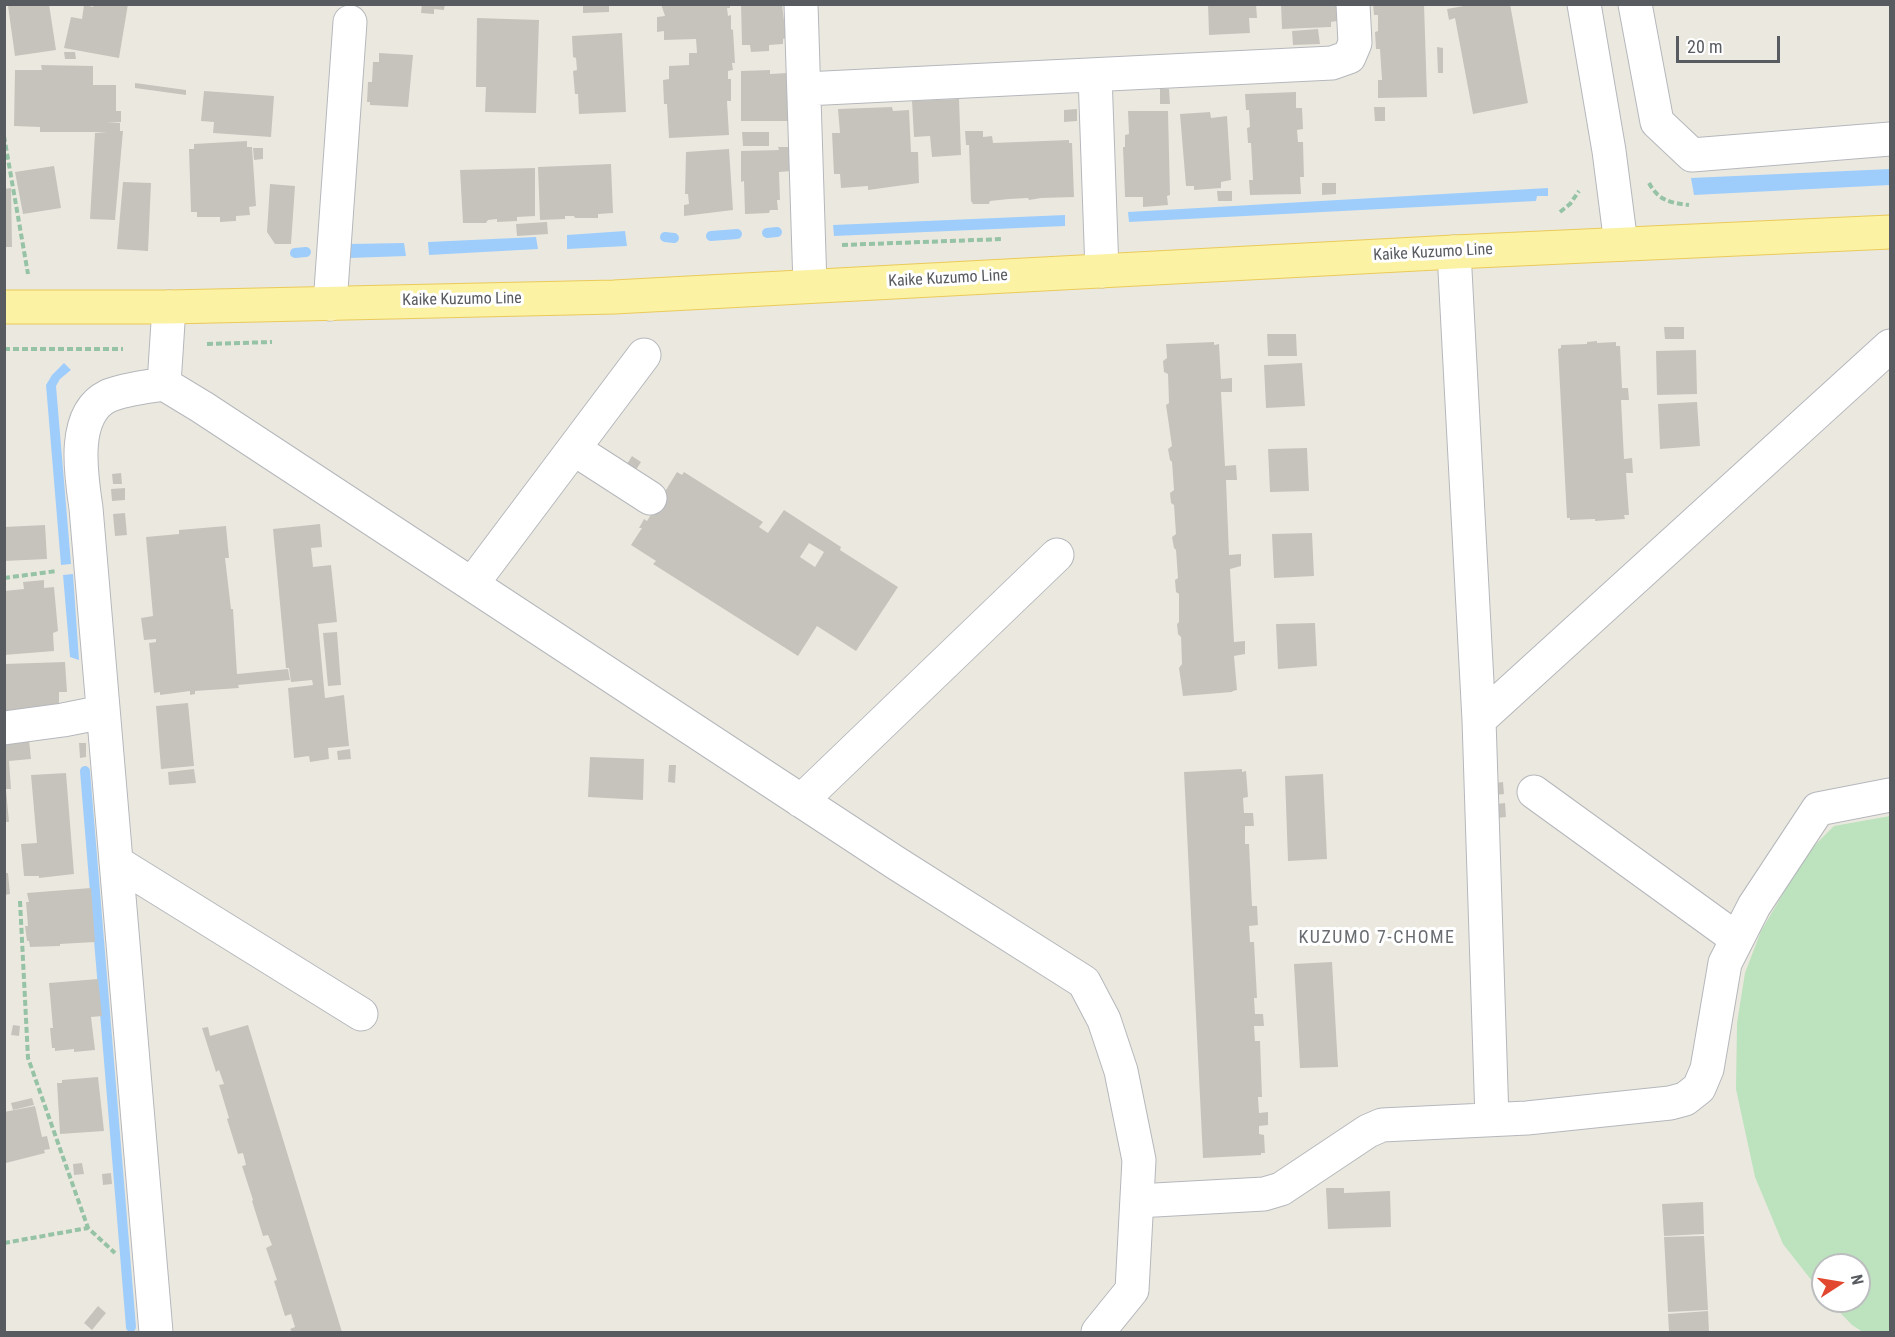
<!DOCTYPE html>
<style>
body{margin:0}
#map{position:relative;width:1895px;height:1337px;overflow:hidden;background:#ebe9df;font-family:"Roboto Condensed",sans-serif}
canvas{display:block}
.frame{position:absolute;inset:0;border:6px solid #585b60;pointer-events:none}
.north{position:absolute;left:1811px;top:1253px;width:60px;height:60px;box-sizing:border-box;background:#fff;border:2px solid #bcbdbf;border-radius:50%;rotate:78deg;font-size:16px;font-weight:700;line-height:24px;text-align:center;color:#585b60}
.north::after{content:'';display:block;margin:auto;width:21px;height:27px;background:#e1482f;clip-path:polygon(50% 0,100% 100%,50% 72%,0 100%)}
.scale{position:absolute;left:1676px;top:36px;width:104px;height:27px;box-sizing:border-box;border:3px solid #585b60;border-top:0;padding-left:8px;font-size:18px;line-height:21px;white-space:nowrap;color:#585b60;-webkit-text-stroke:4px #fff;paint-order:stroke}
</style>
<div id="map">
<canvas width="1895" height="1337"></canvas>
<div class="frame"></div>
<div class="north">N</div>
<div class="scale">20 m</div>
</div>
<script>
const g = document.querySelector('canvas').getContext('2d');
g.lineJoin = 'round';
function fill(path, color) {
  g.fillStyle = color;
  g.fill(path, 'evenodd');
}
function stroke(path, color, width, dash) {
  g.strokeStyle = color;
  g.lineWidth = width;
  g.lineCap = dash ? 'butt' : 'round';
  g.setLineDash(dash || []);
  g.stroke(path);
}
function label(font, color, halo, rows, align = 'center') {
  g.font = font + ' "Roboto Condensed",sans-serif';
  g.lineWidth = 6;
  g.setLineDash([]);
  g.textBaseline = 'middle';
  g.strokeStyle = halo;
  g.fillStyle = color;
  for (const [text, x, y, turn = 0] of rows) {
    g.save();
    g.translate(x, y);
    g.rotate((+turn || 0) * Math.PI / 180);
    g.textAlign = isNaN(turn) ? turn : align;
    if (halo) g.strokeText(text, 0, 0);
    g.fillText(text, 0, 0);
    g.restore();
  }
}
fill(new Path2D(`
 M1890 816V1332H1863L1852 1325 1829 1301H1859V1265H1823V1295L1783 1244 1755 1177 1736 1089 1737 1023 1745 973 1761 931 1807 853 1834 826Z`), '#bce2be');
fill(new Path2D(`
 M1890 169V185L1694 195 1691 178Z
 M1548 188V196H1537L1536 201 1129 222 1128 212Z
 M1065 215V226L834 236 833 225Z
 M625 231 627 246 567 249V235Z
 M536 237 538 249 429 255 428 242Z
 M404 243 406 256 349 258V244Z
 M64 363 71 370 60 379 56 386 71 564 61 565 46 385 52 375Z
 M73 574 79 660 70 657 63 575Z`), '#9fcdfb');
stroke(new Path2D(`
 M767 233 777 232
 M711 236 737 234
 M665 237 674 238
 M295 253 306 252
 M85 771 131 1327`), '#9fcdfb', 10);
fill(new Path2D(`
 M17 4H49L56 50 15 56 8 6Z
 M94 4H128L119 58 64 48 71 17 82 19 84 5 93 7Z
 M422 4H445L444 10 434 9V14L421 13Z
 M583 4H609V12L583 13Z
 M661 4H730V8H727L728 16 731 15V29L733 30 735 63H732L733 70 728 71V79H731V101H727L729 135 669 138 667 104H664L663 80 669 79V66L689 65V53H697L696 39 664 40V31L657 32V17L665 16Z
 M741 4H782L786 38 783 39V44L769 45V51L751 52 750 45H742Z
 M1208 4H1256L1257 18H1249L1250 33 1209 35Z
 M1281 4H1336L1337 21 1331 22V27L1282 29Z
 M1373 4H1424L1427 97 1378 98V80H1382L1380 49H1376L1375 32 1378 31V15H1374Z
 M1475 4H1510L1528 103 1473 114 1455 18 1449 20 1447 9Z
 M477 18 539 20 536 113 485 112 486 87H476Z
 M1318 29 1320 44 1293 45 1292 31Z
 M622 33 626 112 579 114 578 94H575L573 71 577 70 576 58 573 57 572 36Z
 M1437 47 1443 48V73H1438Z
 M64 52H75L76 59H65Z
 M379 53 413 55 408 107 370 105V102H367L368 82H372L373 62H379Z
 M41 65 93 66V85H116V111H121V122L107 123H120V131H123L115 220 90 219 95 133 107 132H40V127L14 126 15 70H42Z
 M770 70V74L787 73 788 121H741V71Z
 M135 83 186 90V95L135 88Z
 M1160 89H1169L1170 104H1160Z
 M204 91 274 96 271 137 213 133 214 122 201 121Z
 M1296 92V108H1302L1303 129 1297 130 1298 142H1303L1304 177H1300L1301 194 1250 195 1249 180H1253L1251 143H1248L1247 128 1250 127 1249 110H1246L1245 94Z
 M959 99 961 155 932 157 930 136 914 137 912 101Z
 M892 107 893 111 909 110 911 152H918L919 183 868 190V186L841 188 840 174H834L832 133H840L838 109Z
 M1374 107H1385V121H1375Z
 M1077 109V121L1064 122V110Z
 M1128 111H1168L1170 195 1167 196 1168 205 1143 207V197H1125L1123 147H1125V135L1129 134Z
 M1210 112 1211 118 1227 116 1231 180 1221 182V188L1194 190V186H1186L1180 114Z
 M965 131H983V137L992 136 993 143 1069 140V143H1072L1074 197 1041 198 1029 200 1028 198 1009 199 990 201 989 204H973L971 201 969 145H966Z
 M742 132H769V146H743Z
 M247 141V147H252L256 206 249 207 250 215 236 216V221L220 222V217H197V212H191L189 149H194V144Z
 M778 147H790L791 171 779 172 780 200H777L778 210H770L769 213 745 214 744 181 741 182V151L779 150Z
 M253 148H263V159L254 160Z
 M729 149 733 210 684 216V205L689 204 688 194H685L686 152Z
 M611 164 613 213 598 214V218H575L574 216H565V219L540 220 538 167Z
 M54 166 61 208 23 214 15 172Z
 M535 168V216L517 217V221L497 222V219L488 220 486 223H463L460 170Z
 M123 182 151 183 148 251 117 249Z
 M1322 183H1336V194L1322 195Z
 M270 184 295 186 291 244H275L267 232Z
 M11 188 12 247H4V189Z
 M1217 191H1232V201H1218Z
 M547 222 548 234 517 236 516 224Z
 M1664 327H1684V339H1665Z
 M1267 334H1296L1297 356H1268Z
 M1597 341V343L1616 342V346H1620L1622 388H1628L1629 400H1621L1624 459 1632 458 1633 473H1626L1629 515H1624L1625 519 1595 521V519L1570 520V518H1567L1558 349 1561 348V345L1587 344V342Z
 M1214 342V345L1219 344 1221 379 1232 378V392H1221L1225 466 1236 465 1237 480H1226L1229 555 1241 554V566L1230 569 1234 642 1245 641V654L1234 656 1237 690 1233 691 1232 692 1183 696 1179 668 1182 664 1181 637 1178 634 1177 624 1179 622V594L1176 592 1175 580 1178 578 1176 550 1174 548 1172 537 1176 534 1174 505 1171 503 1170 493 1174 490 1172 462 1170 460 1168 449 1172 446 1166 405 1169 403 1168 374 1164 372 1163 361 1167 358 1166 344Z
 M1696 350 1697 394 1657 395 1656 351Z
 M1302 363 1305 406 1266 408 1264 365Z
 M1697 402 1700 446 1660 449 1658 404Z
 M1307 448 1309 491 1270 492 1268 449Z
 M632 456 641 462 634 473 625 467Z
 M677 472 682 475 684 472 763 522 759 527 768 533 784 510 841 547 840 550 898 587 856 651 817 626 798 656 653 564 656 561 631 545 642 528H639L644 519 647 521ZM809 543 824 552 815 567 800 557Z
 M121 473 122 484H113L112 474Z
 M125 488V500L112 501 111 489Z
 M125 513 127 535 115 536 113 514Z
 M320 524 322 547 311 548 313 567 331 565 337 622 318 624 325 698 344 695 349 746 328 748 329 759 310 762 309 756 294 758 288 688 313 685 312 680 291 682 289 668H286L273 529Z
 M45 525 47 559 4 561V527Z
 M226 526 229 558H225L231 609H233L237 674 288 669 290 680 238 685 239 688 195 691V694L190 695V691L160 695V692L154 693 149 643 156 642V639L144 640 141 618 153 616 146 537 179 534V530Z
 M1312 533 1314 576 1274 578 1272 534Z
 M44 580V588L54 587 58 631 53 633 54 651 4 655V591L24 589 23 582Z
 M1315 623 1317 666 1278 669 1276 624Z
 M337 632 341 685 328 686 323 633Z
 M65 662 67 692H59V704L4 720V664Z
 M188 703 194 766 161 769 156 706Z
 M29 740 31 759 9 761 11 789H6L9 822H4V742Z
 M79 743H86V757L80 758Z
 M350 749 351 759 338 760 337 751Z
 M590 757 644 759 643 800 588 797Z
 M669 765H676L675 783 668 782Z
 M194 769 196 783 169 785 168 772Z
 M1242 769V772L1246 771 1248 797 1243 798 1244 813H1253L1254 826H1245V844H1249L1252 906H1257L1258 925 1249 926 1250 942H1254L1257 998H1254L1255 1014H1263L1264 1026H1254L1255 1041H1260L1262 1097H1258L1259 1113 1268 1112V1125L1259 1126V1134L1264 1135 1265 1153H1261V1155L1203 1158 1184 772Z
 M66 773 74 874 39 878V876H24L21 844 37 843 31 775Z
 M1323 774 1327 859 1288 861 1285 776Z
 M1503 782 1504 794 1496 795 1495 783Z
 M1505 803 1506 817 1497 818V804Z
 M5 873H8L10 894 5 895Z
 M91 888 95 942 60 944V946L30 947 29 941H27L25 926H28L26 902H29L27 893Z
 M1332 962 1338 1067 1300 1068 1294 964Z
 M98 979 102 1016 91 1017 95 1050 74 1052V1049L55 1051V1048H52L50 1028H53L49 983Z
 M13 1025 20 1026 19 1036 11 1035Z
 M248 1025 342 1332H292L290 1329 295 1327 291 1314 285 1316 274 1281 277 1280 266 1248 272 1245 268 1235 263 1236 252 1201 253 1200 242 1166 246 1165 243 1153 238 1154 227 1119 229 1118 219 1085 224 1084 219 1070 216 1072 202 1028 208 1027 210 1036Z
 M98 1077 104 1131 60 1134 57 1083H62V1080Z
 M32 1098 34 1105 13 1110 11 1103Z
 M35 1106 42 1137 47 1136 50 1149 44 1150 45 1153 6 1163 4 1158V1112Z
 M82 1163 84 1174 74 1175 73 1164Z
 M111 1173 112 1184 103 1185 102 1174Z
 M1326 1188H1344V1193L1390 1191 1391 1227 1328 1229Z
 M1703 1202 1704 1234 1664 1236 1662 1204Z
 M1704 1236 1708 1310 1668 1312 1664 1237Z
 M98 1306 106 1313 92 1330 84 1323Z
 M1708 1311 1709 1332H1669L1668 1314Z`), '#c6c3bd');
const minor = new Path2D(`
 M801 4 810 286
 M1584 4 1609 151 1621 244
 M1635 4 1657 122 1692 155 1890 139
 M1095 75 1102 271
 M805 89 1332 63 1349 57 1355 43 1353 4
 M1454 252 1479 720 1492 1119
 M330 304 350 22
 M164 384 202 407 896 863 1084 982 1104 1020 1121 1071 1139 1160 1132 1290 1098 1332
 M574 449 650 498
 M472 584 644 355
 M1479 720 1890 346
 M4 728 63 720 103 712
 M1534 792 1737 939
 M801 801 1057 555
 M116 862 361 1014
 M1137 1201 1264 1194 1281 1189 1368 1131 1382 1125 1527 1118 1670 1103 1685 1099 1699 1088 1707 1069 1725 963 1754 906 1818 809 1890 795
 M156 1332 86 508C81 475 71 414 108 396 125 389 146 387 164 384L169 307`);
const major = new Path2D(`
 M4 307H169L614 297 1454 252 1890 232`);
stroke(minor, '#b5b7bc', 35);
stroke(major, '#eaca59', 35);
stroke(new Path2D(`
 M4 136 28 274
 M1649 183C1658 200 1670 203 1689 205
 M1560 212 1570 204 1579 191
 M842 245 1003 239
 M207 344 272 342
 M4 349H123
 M4 578 57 571
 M20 901 28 1058 88 1228 115 1253
 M4 1243 88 1228`), '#96c2a5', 4, [6, 3]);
stroke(minor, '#fff', 33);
stroke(major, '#fbf2a4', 33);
label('16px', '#585b60', '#fff', [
 ["Kaike Kuzumo Line",1433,253,-3],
 ["Kaike Kuzumo Line",948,279,-3],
 ["Kaike Kuzumo Line",462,300,-1]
]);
g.letterSpacing = '1.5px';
label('18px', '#696d72', '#fff', [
 ["KUZUMO 7-CHOME",1377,938]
]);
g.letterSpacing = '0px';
</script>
